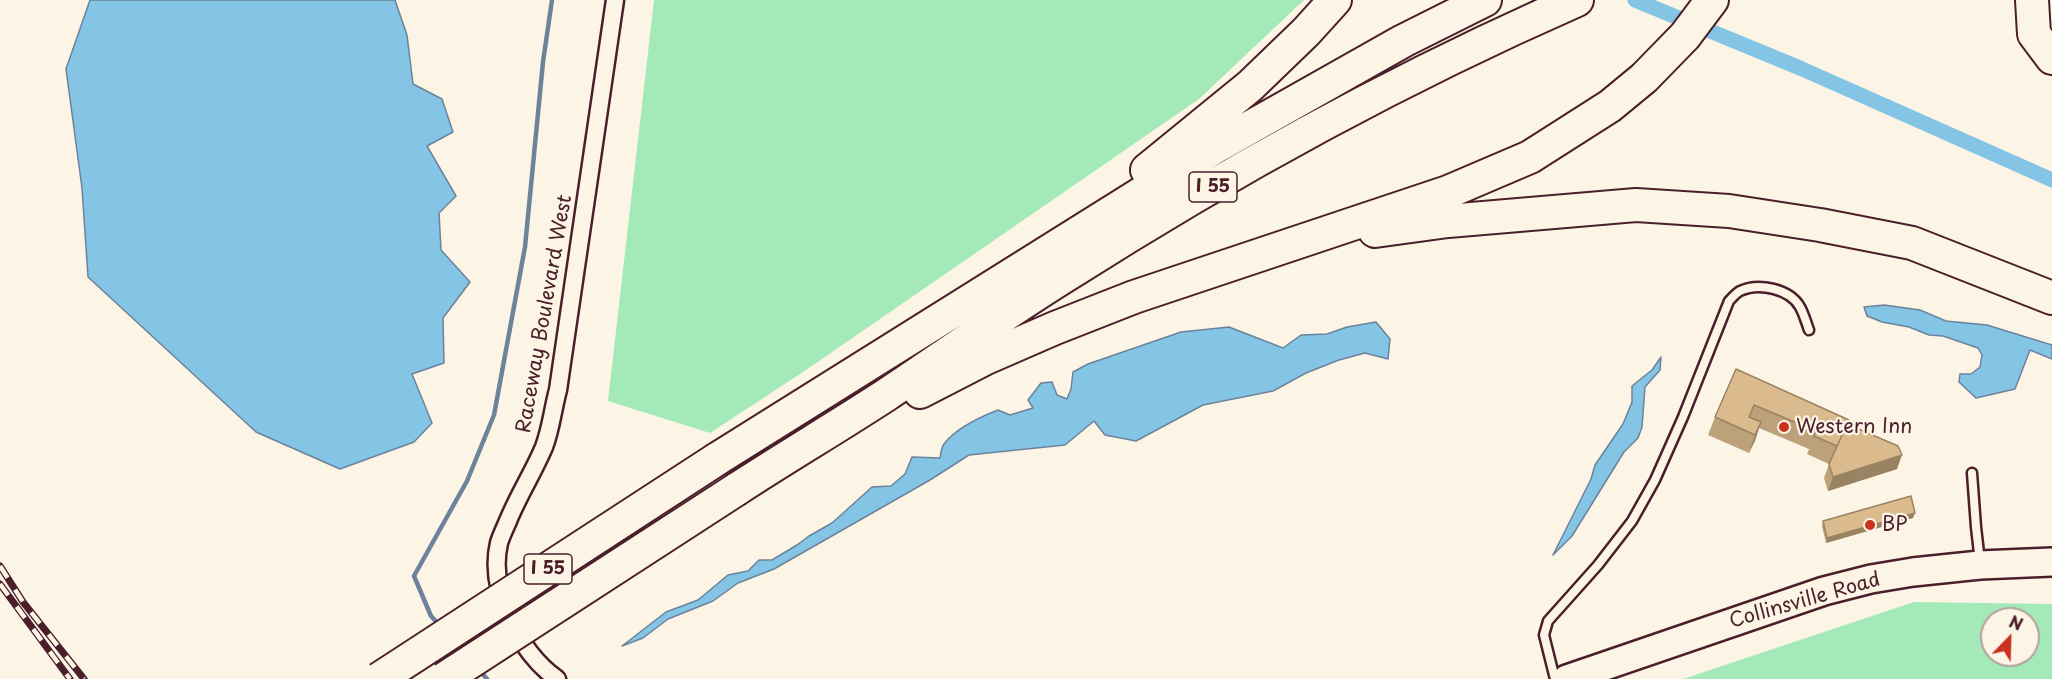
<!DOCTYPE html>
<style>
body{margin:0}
#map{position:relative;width:2052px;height:679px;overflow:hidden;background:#fcf5e5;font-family:"Playpen Sans",sans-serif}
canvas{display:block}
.north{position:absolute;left:1980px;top:607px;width:60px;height:60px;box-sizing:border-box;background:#fcf5e5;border:2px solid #b59f9b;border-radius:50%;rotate:23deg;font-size:16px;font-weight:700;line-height:24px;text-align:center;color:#4a1f2b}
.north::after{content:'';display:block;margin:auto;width:21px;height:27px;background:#c8321e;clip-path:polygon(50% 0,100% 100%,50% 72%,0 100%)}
</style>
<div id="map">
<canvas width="2052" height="679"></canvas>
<div class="north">N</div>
</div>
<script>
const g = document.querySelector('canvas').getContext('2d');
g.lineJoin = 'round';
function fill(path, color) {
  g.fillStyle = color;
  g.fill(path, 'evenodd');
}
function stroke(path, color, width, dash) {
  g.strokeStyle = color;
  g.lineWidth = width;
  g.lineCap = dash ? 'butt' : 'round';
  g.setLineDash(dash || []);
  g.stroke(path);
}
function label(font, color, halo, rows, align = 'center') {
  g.font = font + ' "Playpen Sans",sans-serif';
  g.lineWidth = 4.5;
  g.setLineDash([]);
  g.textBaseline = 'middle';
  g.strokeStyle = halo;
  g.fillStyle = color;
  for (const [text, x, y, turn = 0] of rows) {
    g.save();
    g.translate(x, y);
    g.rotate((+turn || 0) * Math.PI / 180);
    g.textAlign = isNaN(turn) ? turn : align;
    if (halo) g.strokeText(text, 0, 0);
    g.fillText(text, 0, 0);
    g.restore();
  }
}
fill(new Path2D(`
 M654 0H1304L1199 99 806 370 710 433 608 401Z
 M1914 602 2052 604V679H1683ZM1992 619H2028V655H1992Z`), '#a3eab8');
const water = new Path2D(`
 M90 0H395L407 35 413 84 442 99 453 132 427 146 456 196 439 213 441 250 470 282 443 318 444 363 412 374 432 423 414 442 340 469 256 432 88 277 82 188 66 69Z
 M1884 305 1920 310 1946 321 1987 325 2052 345V359L2030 350 2015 389 1976 398 1959 382 1960 374H1971L1980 367 1982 355 1978 348 1943 336 1929 335 1909 327 1882 322 1867 316 1864 307Z
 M1376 322 1390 339 1388 359 1365 353 1339 360 1306 373 1273 391 1203 405 1136 441 1105 435 1094 421 1065 445 969 455 930 480 774 569 738 583 713 601 668 619 643 638 622 646 666 612 698 600 728 575 748 571 759 560H772L797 545 809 536 832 523 872 487 891 486 905 474 912 457 940 458C941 454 941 448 944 444 956 428 980 417 998 410L1010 415 1033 408 1028 400 1041 383 1052 382 1057 395 1067 399 1071 389 1073 372 1088 364 1181 332 1229 327 1283 348 1301 335 1327 334 1347 327Z
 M1661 357 1660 370 1645 387 1642 427 1638 438 1624 452 1572 536 1553 555 1591 479 1595 465 1623 424 1632 402V386L1652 370Z`);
fill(water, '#84c4e5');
stroke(water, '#6d829b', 1.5);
stroke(new Path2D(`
 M441 627 431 616 414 576 467 481 494 415 525 247 543 62 552 0
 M478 669 487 679`), '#6d829b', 4.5);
stroke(new Path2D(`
 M1635 0 1800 68 2052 180`), '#84c4e5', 15);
const service = new Path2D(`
 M1972 473 1976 527 1980 562
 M1555 679 1544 635 1548 621 1598 565 1632 521 1655 480 1683 417 1729 301C1732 298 1736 293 1740 291 1759 282 1790 289 1800 307 1804 314 1806 322 1809 330`);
const minor = new Path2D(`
 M557 679C519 652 488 590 499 543 501 536 505 528 508 521 518 496 533 473 544 447 551 429 553 408 558 390L615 0`);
const primary = new Path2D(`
 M1567 679 1824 591 1871 579 1913 572 1980 565 2052 562`);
const motorway = new Path2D(`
 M2032 0 2034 34 2052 58
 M1147 170 1250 86 1306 32 1335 0
 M1375 231 1448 221 1636 205 1729 211 1820 225 1912 243 2052 298
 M920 392 986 358 1055 328 1134 297 1448 192 1530 157 1610 106 1644 78 1685 36 1712 0
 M717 459 1217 146 1403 41 1485 0
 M737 489C786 457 837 427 886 395 946 355 1004 314 1065 276 1228 172 1399 78 1577 0`);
stroke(service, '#4a1f2b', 13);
stroke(minor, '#4a1f2b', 21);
stroke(primary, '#4a1f2b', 32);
stroke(motorway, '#4a1f2b', 36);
stroke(service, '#fcf5e5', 8);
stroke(minor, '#fcf5e5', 16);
stroke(primary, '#fcf5e5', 27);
stroke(motorway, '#fcf5e5', 32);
const rail = new Path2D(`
 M0 566 23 602 84 679
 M0 584 70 679`);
stroke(rail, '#4a1f2b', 7);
stroke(rail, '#fcf5e5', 4.5, [14]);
const motorwayBridge = new Path2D(`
 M379 679 717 459
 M444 679 737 489`);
stroke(motorwayBridge, '#4a1f2b', 36, []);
stroke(motorwayBridge, '#fcf5e5', 32);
fill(new Path2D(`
 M1736 369 1847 424 1897 469 1828 491 1824 478 1829 464 1807 454 1809 449 1759 428 1749 453 1708 435 1715 417Z
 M1913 518 1826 543 1822 526 1823 521Z`), '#bca17a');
fill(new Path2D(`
 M1761 422 1755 441 1749 453 1755 435Z
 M1902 455 1897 469 1828 491 1833 477Z
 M1915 513 1913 518 1826 543 1827 538Z`), '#998363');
const building = new Path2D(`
 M1736 369 1849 420 1837 446 1814 436 1816 431 1754 405 1749 417 1761 422 1755 435 1715 417Z
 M1847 424 1898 446 1902 455 1833 477 1829 464Z
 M1911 496 1915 513 1827 538 1823 521Z`);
fill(building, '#dbbb8e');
stroke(building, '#998363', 1.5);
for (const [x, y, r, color] of [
 [1784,427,6,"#c8321e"],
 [1870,525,6,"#c8321e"]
]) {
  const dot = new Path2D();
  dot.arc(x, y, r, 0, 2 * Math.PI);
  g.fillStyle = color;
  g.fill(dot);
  stroke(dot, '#fcf5e5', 2);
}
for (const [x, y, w] of [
 [1213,187,48],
 [548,569,48]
]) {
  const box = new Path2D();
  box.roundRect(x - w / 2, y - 15, w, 30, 4.5);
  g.fillStyle = '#fcf5e5';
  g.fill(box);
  stroke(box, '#4a1f2b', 1.5);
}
label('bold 18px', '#4a1f2b', null, [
 ["I 55",1213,187],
 ["I 55",548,569]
]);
label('20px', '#4a1f2b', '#fcf5e5', [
 ["Raceway Boulevard West",545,314,-80],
 ["Collinsville Road",1805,601,-16]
]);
label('20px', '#4a1f2b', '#fcf5e5', [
 ["Western Inn",1796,427],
 ["BP",1882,525]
], 'left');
</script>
